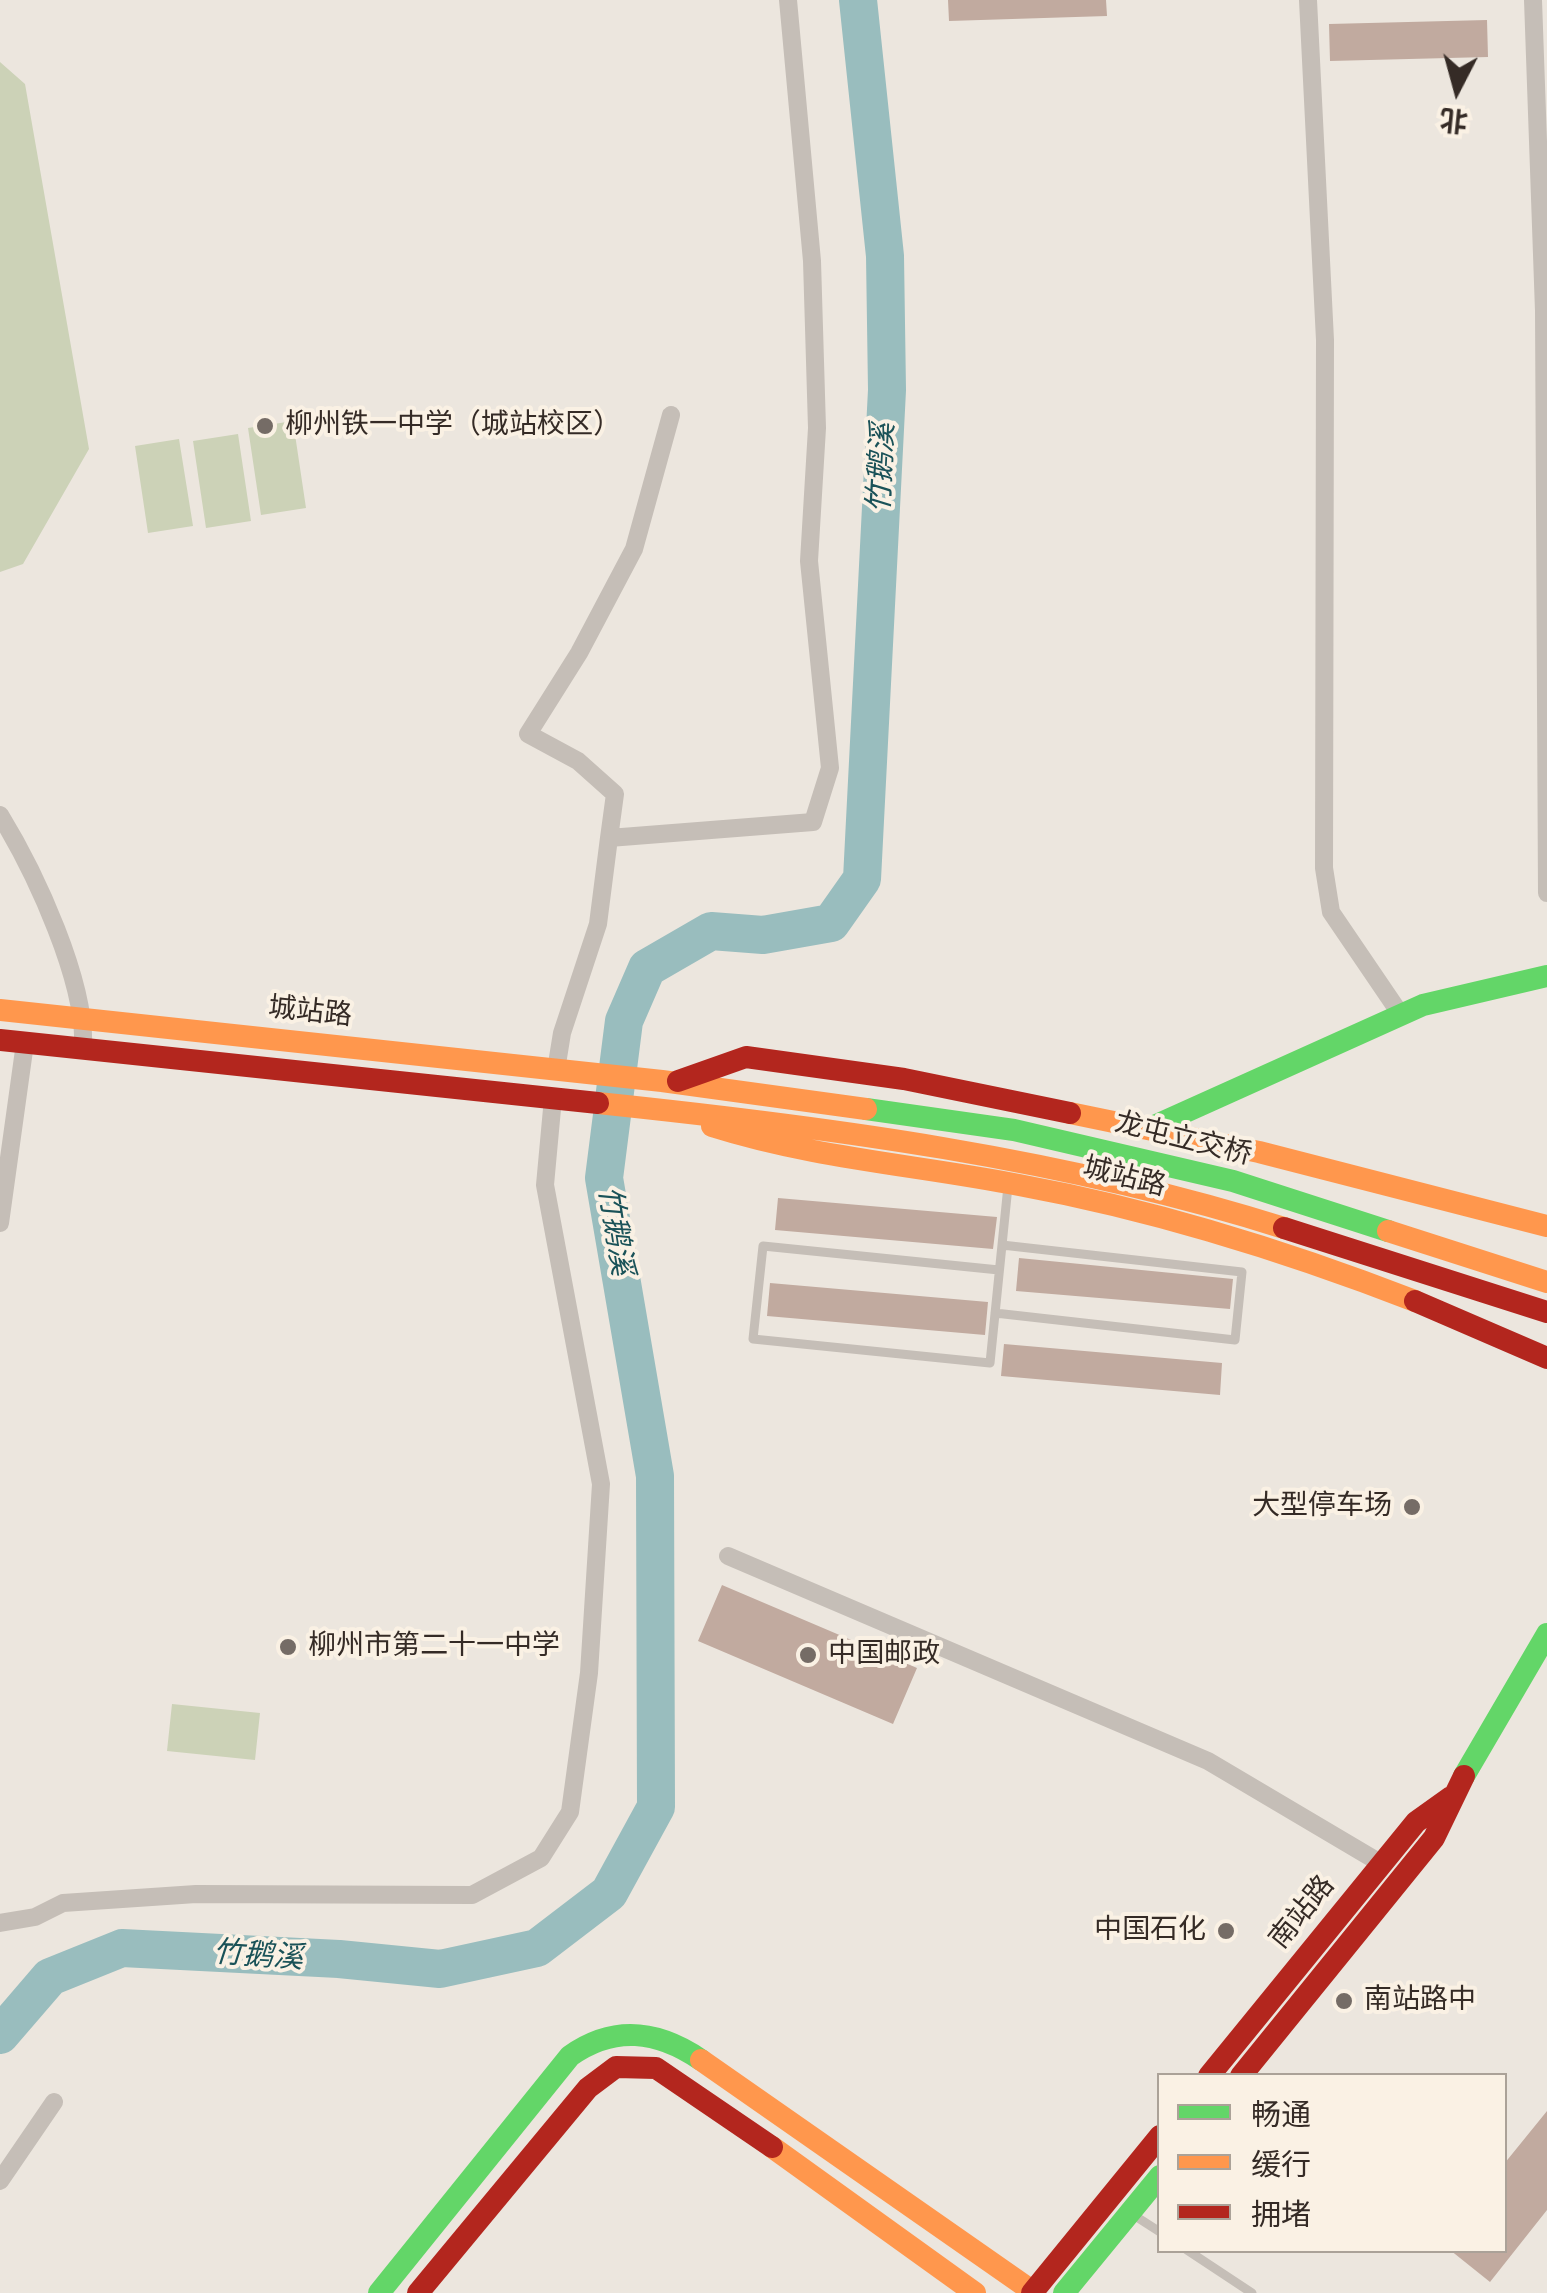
<!DOCTYPE html>
<meta charset="utf-8">
<style>
body{margin:0}
#map{position:relative;width:1547px;height:2293px;overflow:hidden;background:#ece6de;font-family:Roboto,"Noto Sans SC",sans-serif}
canvas{display:block}
.legend{position:absolute;left:1157px;top:2073px;width:350px;height:180px;box-sizing:border-box;background:#faf1e4;border:2px solid #aba298;margin:0;padding:12px 18px;list-style:none;font-size:30px;color:#352b26}
.legend li{display:flex;align-items:center;gap:20px;height:50px}
.legend b{width:50px;border:2px solid #aba298}
.north{position:absolute;left:1407px;top:40px;width:100px;height:100px;-webkit-text-stroke:8px #faf1e4;paint-order:stroke;rotate:186deg;font-size:28px;font-weight:700;line-height:40px;text-align:center;color:#352b26}
.north::after{content:'';display:block;margin:auto;width:35px;height:45px;background:#352b26;clip-path:polygon(50% 0,100% 100%,50% 72%,0 100%)}
</style>
<div id="map">
<canvas width="1547" height="2293"></canvas>
<ul class="legend">
<li><b style="height:12px;background:#63d668"></b>畅通</li>
<li><b style="height:12px;background:#ff974d"></b>缓行</li>
<li><b style="height:12px;background:#b3261e"></b>拥堵</li>
</ul>
<div class="north">北</div>
</div>
<script>
const g = document.querySelector('canvas').getContext('2d');
g.lineJoin = 'round';
function fill(path, color) {
  g.fillStyle = color;
  g.fill(path, 'evenodd');
}
function stroke(path, color, width, dash) {
  g.strokeStyle = color;
  g.lineWidth = width;
  g.lineCap = dash ? 'butt' : 'round';
  g.setLineDash(dash || []);
  g.stroke(path);
}
function label(font, color, halo, rows, align = 'center') {
  g.font = font + ' Roboto,"Noto Sans SC",sans-serif';
  g.lineWidth = 8;
  g.setLineDash([]);
  g.textBaseline = 'middle';
  g.strokeStyle = halo;
  g.fillStyle = color;
  for (const [text, x, y, turn = 0] of rows) {
    g.save();
    g.translate(x, y);
    g.rotate((+turn || 0) * Math.PI / 180);
    g.textAlign = isNaN(turn) ? turn : align;
    if (halo) g.strokeText(text, 0, 0);
    g.fillText(text, 0, 0);
    g.restore();
  }
}
fill(new Path2D(`
 M0 62 25 84 89 449 23 564 0 572Z
 M293 421 306 508 261 515 248 428Z
 M238 434 251 521 206 528 193 441Z
 M179 439 193 526 148 533 135 446Z
 M172 1704 260 1713 255 1760 167 1751Z`), '#ccd2b7');
stroke(new Path2D(`
 M0 2035 50 1977 122 1948 339 1959 440 1969 537 1948 609 1893 656 1807 655 1476 604 1178 624 1021 647 968 711 931 763 935 831 923 862 879 887 390 885 256 858 0`), '#99bdbe', 38);
fill(new Path2D(`
 M948 0H1106L1107 16 949 21Z
 M1487 20 1488 57 1330 61 1329 24Z
 M778 1198 997 1217 993 1249 775 1230Z
 M1019 1258 1233 1279 1230 1309 1016 1291Z
 M770 1283 988 1302 985 1335 767 1316Z
 M1004 1344 1222 1363 1220 1395 1001 1376Z
 M722 1585 917 1668 893 1724 698 1641Z
 M1547 2111V2210L1490 2282 1450 2250H1504V2164Z`), '#c1aa9f');
stroke(new Path2D(`
 M999 1270 763 1246 753 1339 990 1363 1008 1186
 M995 1313 1235 1340 1242 1272 1002 1245
 M1132 2214 1160 2232
 M1187 2250 1252 2293`), '#c5beb7', 9);
stroke(new Path2D(`
 M1308 0 1325 340 1324 868 1331 912 1401 1015
 M1533 0 1544 311 1547 893
 M0 815C35 872 87 983 83 1049
 M609 838 615 794 578 761 528 734 579 653 634 549 671 415
 M556 1070 562 1033 598 924 609 838 813 822 830 768 809 561 817 428 812 261 788 0
 M0 1223 25 1043
 M728 1556 1208 1761 1382 1864
 M0 1923 35 1917 63 1903 196 1894 472 1895 541 1858 570 1812 589 1673 601 1484 545 1185 553 1098
 M0 2181 54 2102`), '#c5beb7', 18);
stroke(new Path2D(`
 M866 1109 1014 1130 1233 1181 1388 1231
 M1152 1127 1423 1005 1547 976
 M1464 1776 1547 1634
 M379 2293 570 2056C614 2025 657 2030 701 2060
 M1064 2293 1160 2176`), '#63d668', 22);
stroke(new Path2D(`
 M0 1010 662 1081 866 1109
 M598 1103C828 1127 1063 1158 1284 1228
 M1070 1113 1259 1152 1547 1226
 M712 1126C813 1158 916 1165 1019 1185 1155 1210 1286 1251 1415 1301
 M1388 1231 1547 1282
 M701 2060 1035 2293
 M772 2147 975 2293`), '#ff974d', 22);
stroke(new Path2D(`
 M0 1040 598 1103
 M678 1081 746 1057 904 1079 1070 1113
 M1284 1228 1547 1312
 M1415 1301 1547 1358
 M1209 2076 1416 1822 1451 1797
 M1241 2076 1434 1838 1464 1776
 M418 2293 588 2088 616 2067 656 2068 772 2147
 M1032 2293 1160 2136`), '#b3261e', 22);
for (const [x, y, r, color] of [
 [265,426,10,"#756c66"],
 [1412,1507,10,"#756c66"],
 [288,1647,10,"#756c66"],
 [808,1655,10,"#756c66"],
 [1226,1931,10,"#756c66"],
 [1344,2001,10,"#756c66"]
]) {
  const dot = new Path2D();
  dot.arc(x, y, r, 0, 2 * Math.PI);
  g.fillStyle = color;
  g.fill(dot);
  stroke(dot, '#faf1e4', 4);
}
label('28px', '#352b26', '#faf1e4', [
 ["柳州铁一中学（城站校区）",285,426],
 ["大型停车场",1392,1507,"right"],
 ["柳州市第二十一中学",308,1647],
 ["中国邮政",828,1655],
 ["中国石化",1206,1931,"right"],
 ["南站路中",1364,2001]
], 'left');
label('28px', '#352b26', '#faf1e4', [
 ["城站路",310,1013,6],
 ["龙屯立交桥",1183,1140,14],
 ["城站路",1124,1178,14],
 ["南站路",1303,1913,-51]
]);
label('italic 30px', '#1a5258', '#faf1e4', [
 ["竹鹅溪",883,468,-87],
 ["竹鹅溪",614,1231,81],
 ["竹鹅溪",258,1957,4]
]);
</script>
